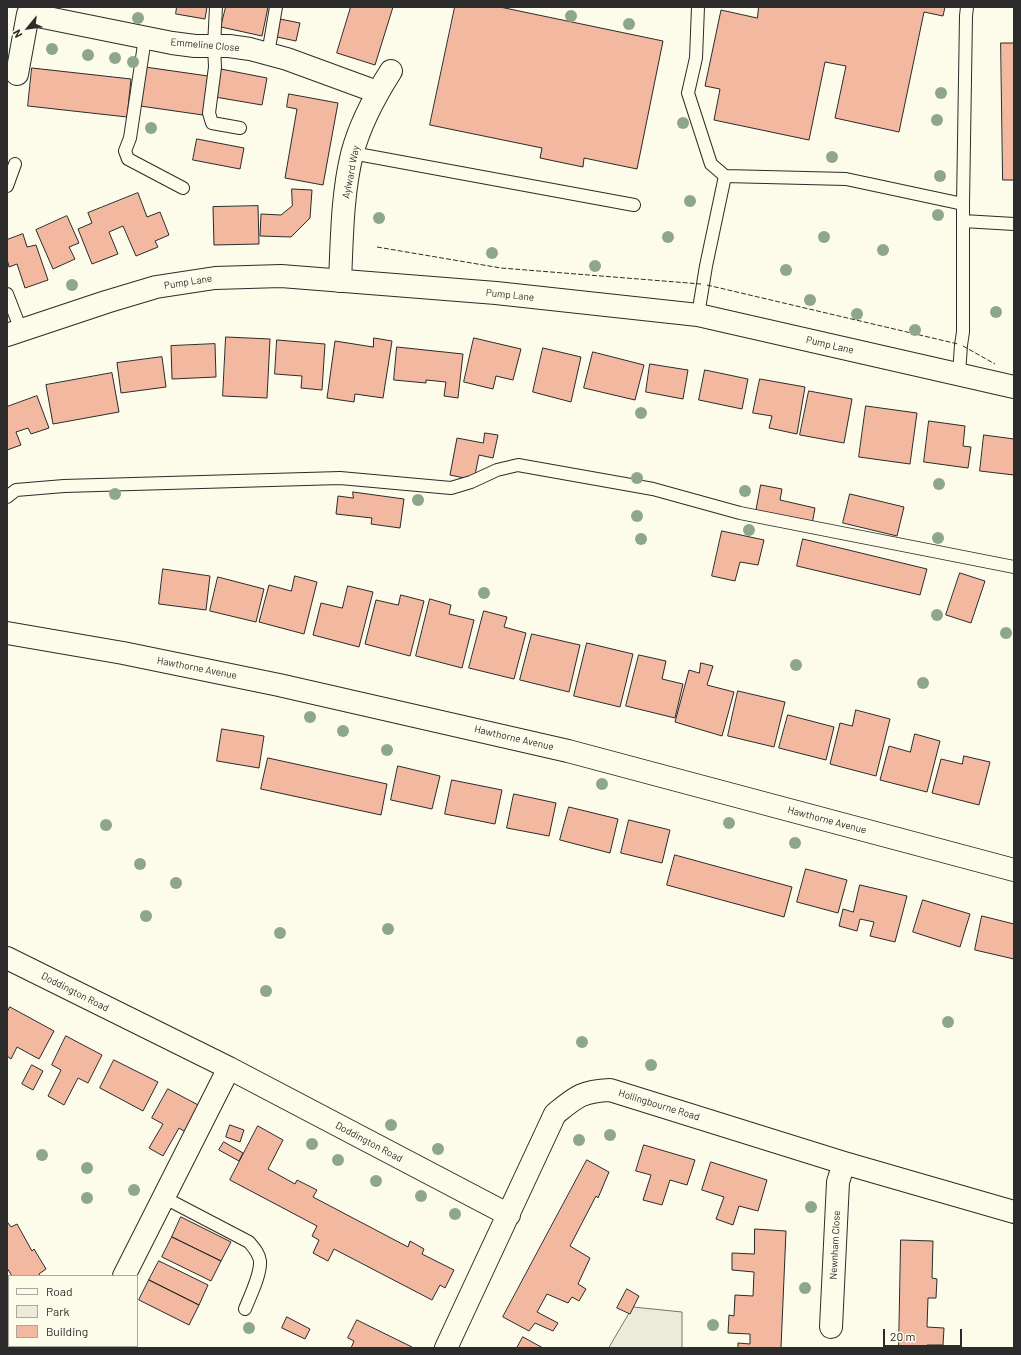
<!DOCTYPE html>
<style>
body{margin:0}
#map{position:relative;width:1021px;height:1355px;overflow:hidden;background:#fdfbea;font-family:Barlow,sans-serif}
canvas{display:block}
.frame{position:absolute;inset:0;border:8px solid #2b2b2b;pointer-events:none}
.legend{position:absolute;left:8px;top:1275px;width:130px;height:72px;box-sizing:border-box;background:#fdfbea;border:1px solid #a9a89e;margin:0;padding:5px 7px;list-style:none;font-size:12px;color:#2b2b2b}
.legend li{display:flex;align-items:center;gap:8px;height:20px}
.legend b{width:20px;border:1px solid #a9a89e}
.north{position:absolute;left:8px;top:8px;width:40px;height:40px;-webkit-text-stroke:3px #fdfbea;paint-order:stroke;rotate:241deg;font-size:11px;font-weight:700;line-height:16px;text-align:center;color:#2b2b2b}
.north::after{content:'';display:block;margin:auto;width:14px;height:18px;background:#2b2b2b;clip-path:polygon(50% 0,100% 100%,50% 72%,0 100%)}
.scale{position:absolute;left:883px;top:1329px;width:79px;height:18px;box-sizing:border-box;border:2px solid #2b2b2b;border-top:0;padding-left:5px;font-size:12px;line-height:14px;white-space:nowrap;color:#2b2b2b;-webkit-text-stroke:3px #fdfbea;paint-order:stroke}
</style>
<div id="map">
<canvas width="1021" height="1355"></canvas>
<div class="frame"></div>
<ul class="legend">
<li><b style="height:5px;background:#fdfbea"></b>Road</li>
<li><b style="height:11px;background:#ecebdb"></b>Park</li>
<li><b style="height:11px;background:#f2b8a0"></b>Building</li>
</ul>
<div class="north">N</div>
<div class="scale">20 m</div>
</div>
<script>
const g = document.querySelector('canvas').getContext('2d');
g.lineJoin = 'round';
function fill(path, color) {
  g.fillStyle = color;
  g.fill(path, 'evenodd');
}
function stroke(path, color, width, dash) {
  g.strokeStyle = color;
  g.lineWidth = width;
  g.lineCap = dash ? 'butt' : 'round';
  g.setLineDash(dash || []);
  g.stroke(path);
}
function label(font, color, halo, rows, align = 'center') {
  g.font = font + ' Barlow,sans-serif';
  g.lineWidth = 3;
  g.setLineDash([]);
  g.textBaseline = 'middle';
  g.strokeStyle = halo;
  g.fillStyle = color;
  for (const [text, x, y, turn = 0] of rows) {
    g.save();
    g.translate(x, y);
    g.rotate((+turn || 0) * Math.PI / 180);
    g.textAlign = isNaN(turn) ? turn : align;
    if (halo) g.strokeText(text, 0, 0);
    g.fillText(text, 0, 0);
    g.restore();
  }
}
const green = new Path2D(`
 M633 1307 682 1312V1348H609Z`);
fill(green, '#ecebdb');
stroke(green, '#74746e', 1);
const building = new Path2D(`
 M177 7H207L205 19 176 14Z
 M226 7H268L262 36 221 27Z
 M351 7H393L375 65 337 53Z
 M455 7H500L663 41 637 169 584 158 583 167 540 158 542 148 430 125Z
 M759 7H945L943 16 924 12 899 132 835 118 846 66 825 62 809 140 714 120 720 89 705 86 721 10 757 18Z
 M280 19 300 23 296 41 277 37Z
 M1001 43H1014V180H1003Z
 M145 67 208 76 203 115 140 106Z
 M32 68 131 79 127 117 28 106Z
 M221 69 267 78 262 105 215 97Z
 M289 94 338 103 323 185 285 178 297 109 287 107Z
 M197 139 244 148 240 169 193 160Z
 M292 189 312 190 310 218 291 237 260 236 261 214 281 215 292 206Z
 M138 193 147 217 160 212 169 235 155 241 158 247 136 256 123 226 109 232 118 254 92 264 78 229 92 223 88 213Z
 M258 206 259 244 214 245 213 207Z
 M67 216 79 243 69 247 75 259 53 269 36 230Z
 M23 234 27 247 36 245 48 280 25 288 17 264 9 267 7 259V240Z
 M226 337 270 339 267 398 223 396Z
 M374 338 392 341 383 398 355 394 354 402 327 398 335 341 373 347Z
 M474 338 521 349 513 380 496 376 493 389 464 382Z
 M277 340 325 344 322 390 301 388 302 376 275 374Z
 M215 344 216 377 172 379 171 346Z
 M397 347 463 354 458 398 444 396 446 382 426 380V383L394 380Z
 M543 348 581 357 571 402 533 392Z
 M593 352 644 365 635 400 584 388Z
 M162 357 166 387 121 393 117 363Z
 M650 364 688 370 683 399 646 392Z
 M705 370 748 379 742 409 699 400Z
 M112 373 119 412 53 424 46 385Z
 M760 379 805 387 797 434 769 428 772 416 753 413Z
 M809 391 852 399 844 443 800 435Z
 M37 396 49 428 31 434 28 428 16 432 21 445 7 450V407Z
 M866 406 917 413 910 464 859 457Z
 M929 421 965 426 963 446 971 447 968 468 924 462Z
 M485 433 498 435 493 458 479 455 474 480 450 475 457 438 483 443Z
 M984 435 1014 439V475L980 471Z
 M761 485 782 489 780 500 815 508 812 524 756 512Z
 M353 492 404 499 400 528 371 524 372 518 336 514 338 496 353 498Z
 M850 494 904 507 897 536 843 523Z
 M722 531 764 540 758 565 740 562 735 581 712 576Z
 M803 539 927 569 920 595 797 566Z
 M163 569 210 576 206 610 159 604Z
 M960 573 985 581 971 623 946 615Z
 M295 576 317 582 304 634 259 622 269 585 291 591Z
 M218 577 264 589 256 622 210 611Z
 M348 586 373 592 359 647 313 635 321 603 342 608Z
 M401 595 424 601 410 656 365 644 376 600 398 605Z
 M430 599 451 605 449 614 474 620 462 668 416 656Z
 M484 611 507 617 504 627 526 633 514 679 469 668Z
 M532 634 580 645 569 692 520 680Z
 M587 643 633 654 620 707 574 696Z
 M639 655 666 661 662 679 683 684 675 718 626 706Z
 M701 663 713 666 707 685 734 692 722 736 675 722 689 670 699 673Z
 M738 691 785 702 774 747 728 736Z
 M856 710 890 719 876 776 830 764 840 723 852 726Z
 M788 715 834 727 826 760 779 748Z
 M222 729 264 736 259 768 217 761Z
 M915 734 940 741 927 792 880 780 889 746 910 752Z
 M964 756 990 762 979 805 932 793 941 759 962 764Z
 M268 758 387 784 381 815 261 789Z
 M398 766 440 776 432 809 391 800Z
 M452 780 502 790 495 824 445 814Z
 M514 794 556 803 549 836 507 828Z
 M569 807 618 819 610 853 560 840Z
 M629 820 670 830 662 863 621 853Z
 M675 855 792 887 784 917 667 885Z
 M806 869 847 880 838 913 797 902Z
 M860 885 907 896 895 942 870 936 874 922 860 919 857 931 839 926 843 909 853 912Z
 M923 900 970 914 960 947 913 932Z
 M982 916 1014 924V959L975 950Z
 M10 1007 54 1031 39 1059 17 1047 11 1059 7 1056V1013Z
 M66 1036 102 1055 88 1083 78 1078 64 1105 48 1096 61 1070 52 1065Z
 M114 1060 158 1082 143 1111 100 1088Z
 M32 1065 43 1071 33 1090 22 1084Z
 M168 1089 202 1107 187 1133 179 1128 163 1156 149 1148 163 1124 152 1118Z
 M230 1125 244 1130 240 1142 226 1137Z
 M258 1126 283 1140 268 1169 295 1184 297 1180 317 1190 313 1197 408 1247 410 1241 424 1249 422 1254 454 1270 445 1288 440 1285 432 1300 334 1249 328 1261 313 1253 319 1240 312 1236 317 1226 230 1180Z
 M224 1142 243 1153 239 1161 219 1150Z
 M644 1145 695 1160 687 1185 670 1180 662 1205 643 1200 651 1175 636 1171Z
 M587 1160 609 1172 598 1198 596 1196 570 1246 590 1258 578 1284 586 1289 579 1301 572 1297 568 1303 547 1294 537 1312 558 1323 553 1331 535 1323 529 1331 503 1317Z
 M711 1162 767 1180 758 1211 739 1206 733 1225 716 1219 724 1197 702 1190Z
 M181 1217 231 1242 221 1261 172 1237Z
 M8 1223 11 1227 17 1224 32 1251 34 1249 46 1269 39 1274 40 1276H12L7 1268V1224Z
 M755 1229 786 1231 781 1348H738V1343L750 1344V1334L728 1333 729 1315 734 1316 735 1295 753 1296 754 1272 732 1270V1253L754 1254Z
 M172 1237 221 1261 211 1281 162 1257Z
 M901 1240 933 1241 932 1278 937 1279 936 1298H928L927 1327 944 1328 943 1345H927V1348H899Z
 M159 1261 208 1285 199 1305 149 1280Z
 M149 1280 199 1305 189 1325 139 1300Z
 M627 1289 639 1296 630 1314 617 1308Z
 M7 1302H9V1346H35V1348H7Z
 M287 1317 310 1329 305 1339 282 1328Z
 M357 1320 412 1347V1348H351L354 1341 348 1338Z
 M523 1337 543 1348H517Z`);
fill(building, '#f2b8a0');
stroke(building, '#2b2b2b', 1);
const service = new Path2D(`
 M216 7 214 46 215 67 209 113 212 123 240 128
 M698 7 696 58 688 93 711 164 725 176 846 179 963 204
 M145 38 130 138 125 151 128 159 183 188
 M268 54 276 7
 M352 153 634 205
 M7 186 15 164
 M963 221 1014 224
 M7 294 21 330
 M698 315 706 266 725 176
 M959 374 961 345 963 332V204L966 16 967 7
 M7 497 16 490 64 486 340 478 451 488 471 482 497 470 518 465 653 489 740 513 1014 567
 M163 1197 249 1242C254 1248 259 1253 260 1261 261 1275 250 1296 245 1309`);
const minor = new Path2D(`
 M17 74 28 14 172 43 195 46H229L250 49 287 59 377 92
 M340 281C342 239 342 195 352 154 360 124 375 96 391 71
 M7 633 123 653 279 685 568 751 1014 870
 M7 958 229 1068 509 1215
 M124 1276 229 1068
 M831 1327 838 1182 844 1163
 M446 1348 555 1114C576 1097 582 1091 610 1090L844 1163 1014 1212`);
const tertiary = new Path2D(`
 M7 335 106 302 156 287 215 278 281 276 496 293 698 315 1014 387`);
stroke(service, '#2b2b2b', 14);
stroke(minor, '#2b2b2b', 24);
stroke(tertiary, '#2b2b2b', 24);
stroke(service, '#fdfbea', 12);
stroke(minor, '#fdfbea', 22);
stroke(tertiary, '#fdfbea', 22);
stroke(new Path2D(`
 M377 247 501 268 701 284
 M707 285 958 344
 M963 346 995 364`), '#2b2b2b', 1, [5, 2]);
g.fillStyle = '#8ea78a';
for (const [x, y] of [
 [571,16],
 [138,18],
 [629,24],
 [52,49],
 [88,55],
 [115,58],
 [133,62],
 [941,93],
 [937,120],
 [683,123],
 [151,128],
 [832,157],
 [940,176],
 [690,201],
 [938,215],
 [379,218],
 [668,237],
 [824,237],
 [883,250],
 [492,253],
 [595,266],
 [786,270],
 [72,285],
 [810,300],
 [996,312],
 [857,314],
 [915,330],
 [641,413],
 [637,478],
 [939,484],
 [745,491],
 [115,494],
 [418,500],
 [637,516],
 [749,530],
 [938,538],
 [641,539],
 [484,593],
 [937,615],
 [1006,633],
 [796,665],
 [923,683],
 [310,717],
 [343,731],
 [387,750],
 [602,784],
 [729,823],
 [106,825],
 [795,843],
 [140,864],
 [176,883],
 [146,916],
 [388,929],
 [280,933],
 [266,991],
 [948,1022],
 [582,1042],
 [651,1065],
 [391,1125],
 [610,1135],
 [579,1140],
 [312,1144],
 [438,1149],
 [42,1155],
 [338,1160],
 [87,1168],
 [376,1181],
 [134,1190],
 [421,1196],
 [87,1198],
 [811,1207],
 [455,1214],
 [805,1288],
 [713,1325],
 [249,1328]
]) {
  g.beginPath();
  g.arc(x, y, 6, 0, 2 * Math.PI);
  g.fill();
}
label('10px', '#2b2b2b', '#fdfbea', [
 ["Emmeline Close",205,45,5],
 ["Aylward Way",351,172,-79],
 ["Pump Lane",188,282,-9],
 ["Pump Lane",510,295,6],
 ["Pump Lane",830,345,13],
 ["Hawthorne Avenue",197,668,11],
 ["Hawthorne Avenue",514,738,13],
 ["Hawthorne Avenue",827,820,15],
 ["Doddington Road",75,992,27],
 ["Hollingbourne Road",659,1105,17],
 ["Doddington Road",369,1142,28],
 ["Newnham Close",835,1245,-87]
]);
</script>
